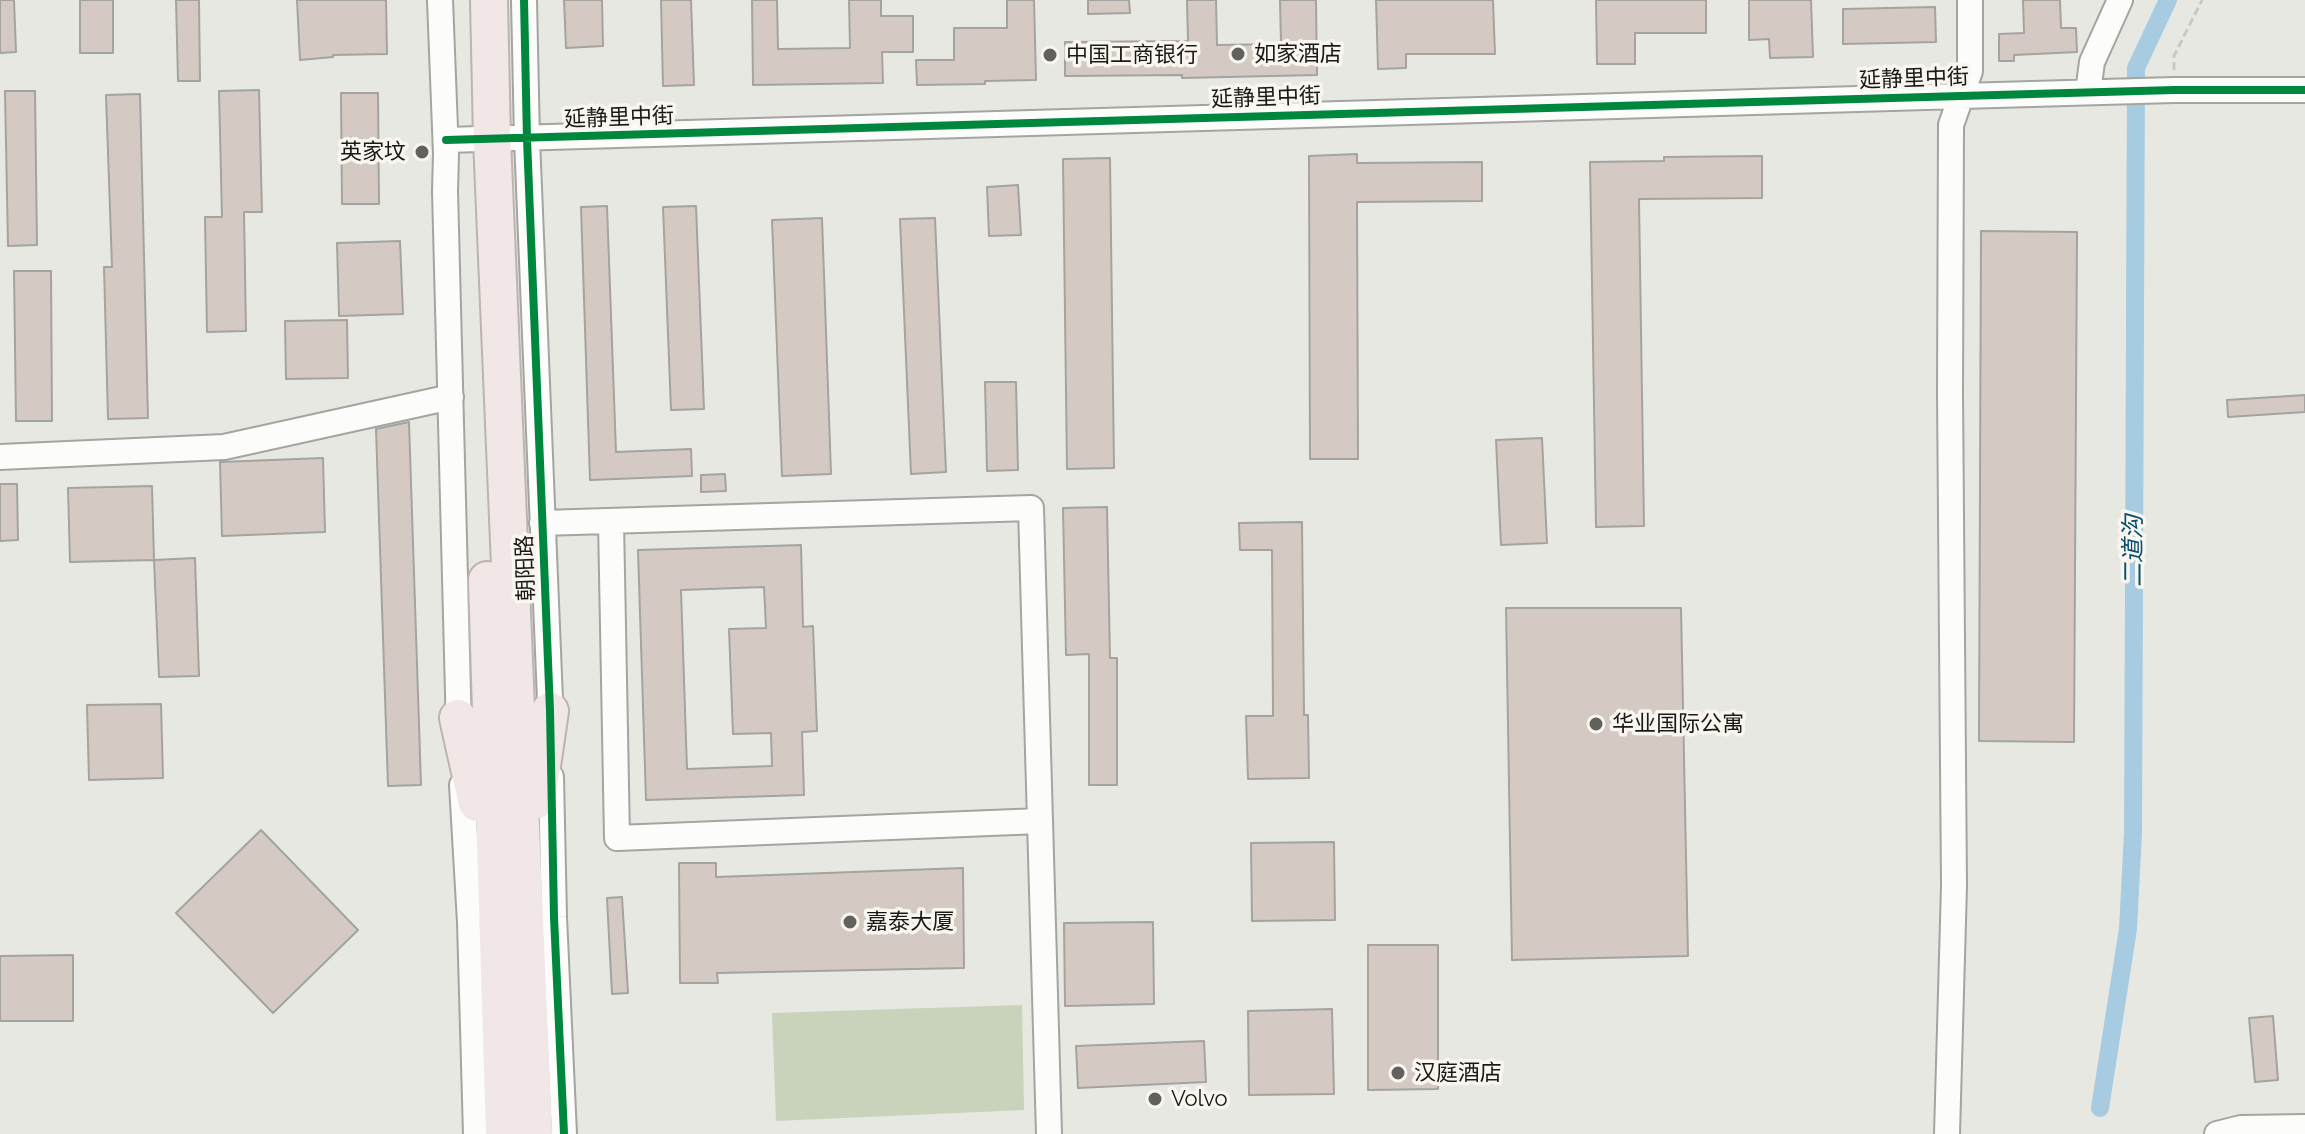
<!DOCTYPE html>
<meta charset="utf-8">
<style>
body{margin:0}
canvas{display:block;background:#e8e8e3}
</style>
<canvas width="2305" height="1134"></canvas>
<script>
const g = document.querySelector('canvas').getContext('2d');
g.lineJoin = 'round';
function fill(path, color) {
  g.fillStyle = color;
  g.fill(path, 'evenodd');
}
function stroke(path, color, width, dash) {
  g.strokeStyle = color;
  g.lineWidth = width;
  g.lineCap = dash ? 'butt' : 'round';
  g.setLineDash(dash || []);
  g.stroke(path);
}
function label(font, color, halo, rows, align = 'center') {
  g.font = font + ' Raleway,"Noto Sans SC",sans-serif';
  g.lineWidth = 7;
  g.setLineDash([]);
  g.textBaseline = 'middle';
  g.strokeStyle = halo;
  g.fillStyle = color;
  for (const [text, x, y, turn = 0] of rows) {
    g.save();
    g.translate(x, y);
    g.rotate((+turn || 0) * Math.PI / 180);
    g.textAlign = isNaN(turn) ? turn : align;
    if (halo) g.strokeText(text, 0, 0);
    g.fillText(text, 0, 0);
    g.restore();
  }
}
fill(new Path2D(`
 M1022 1005 1024 1110 776 1121 772 1013Z`), '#c9d2ba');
stroke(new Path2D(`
 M2100 1108 2128 929 2133 833 2136 68 2168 0`), '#a7cce2', 18);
const building = new Path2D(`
 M0 0H14L16 52 0 53Z
 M80 0H113V53H80Z
 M176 0H199L200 81H178Z
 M297 0H386L387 54 333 55V57L300 60Z
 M564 0H602L603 46 566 48Z
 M661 0H691L694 85 663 86Z
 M752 0H777L778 49 850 48 849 0H881V16H913V52H882L883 83 753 85Z
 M1007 0H1034L1036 80 985 81V84L917 85 916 60H954V28H1007Z
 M1088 0H1129L1130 13 1088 14Z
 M1187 0H1216L1217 45 1281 44 1280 0H1316L1317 75 1182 78V75L1065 76V42L1188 41Z
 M1376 0H1493L1495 54H1406V68L1378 69Z
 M1596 0H1706V33H1635V64H1597Z
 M1749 0H1811L1813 57 1770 58 1769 39 1749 40Z
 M2023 0H2060L2061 28H2076L2077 52 2014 55V61H1999V34L2024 33Z
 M1935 7 1936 42 1843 44V9Z
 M259 90 262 212H244L246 331 207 332 205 217H222L219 91Z
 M5 91H35L37 245 8 246Z
 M341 93H378L379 204H342Z
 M140 94 148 418 108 419 104 267H112L106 95Z
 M1357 154V163L1482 162V201L1357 202 1358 459H1310L1309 156Z
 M1762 156V198L1639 199 1644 526 1596 527 1590 162 1664 161V157Z
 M1110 158 1114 468 1067 469 1063 159Z
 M1018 185 1021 235 989 236 987 187Z
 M607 206 616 452 691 449 692 476 590 480 581 207Z
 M696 206 704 409 671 410 663 207Z
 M822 218 831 474 782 476 772 220Z
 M935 218 946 472 911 474 900 219Z
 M1981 231 2077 232 2074 742 1979 741Z
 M400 241 403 314 339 316 337 243Z
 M14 271H51L52 421H16Z
 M347 320 348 378 286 379 285 321Z
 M985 382H1016L1018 470 987 471Z
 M2305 395V412L2228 417 2227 400Z
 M409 422 421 785 388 786 376 429Z
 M1542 438 1547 543 1501 545 1496 440Z
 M323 458 325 532 222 536 220 462Z
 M725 474 726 491 701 492V475Z
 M0 484H17L18 540 0 541Z
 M152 486 154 560 70 562 68 488Z
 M1107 507 1110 658H1117V785H1089V654L1066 655 1063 508Z
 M1302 522 1304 715H1308L1309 778 1248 779 1246 716H1273L1272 550H1240L1239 523Z
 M801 545 803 627 813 626 817 731 802 732 804 795 646 800 638 550ZM764 587 766 628 729 629 733 734 771 733 772 766 687 769 681 590Z
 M195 558 199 676 159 677 154 560Z
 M1506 608H1681L1688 956 1512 960Z
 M161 704 163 778 89 780 87 705Z
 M261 830 358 930 273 1013 176 913Z
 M1334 842 1335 920 1252 921 1251 843Z
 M679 863H716V877L963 868 964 968 717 973 718 983H680Z
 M622 897 628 993 612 994 607 898Z
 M1153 922 1154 1004 1065 1006 1064 923Z
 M1368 945H1438V1089L1368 1090Z
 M73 955V1021H0V956Z
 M1332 1009 1334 1094 1249 1095 1248 1011Z
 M2273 1016 2278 1080 2255 1082 2249 1018Z
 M1204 1041 1206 1082 1078 1088 1076 1046Z`);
fill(building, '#d5cac3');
stroke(building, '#a4a3a0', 2);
const minor = new Path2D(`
 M440 0 446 154 445 191 459 732
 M524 0 527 139 551 724
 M2088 92 2092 62 2120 0
 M446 140 1961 96 2174 90H2305
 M0 457 224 447 451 397
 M611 521 617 838 1040 821
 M542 523 1031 508 1049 1134
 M551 777 554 917 564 1134
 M462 785 470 922 476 1134
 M1947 1134 1954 886 1950 392 1951 125 1970 71V0
 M2217 1134 2241 1128 2305 1127`);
const highway = new Path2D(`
 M489 0 492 139 534 1134
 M487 580 504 1134
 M458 718 477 803
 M537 800 550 711`);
stroke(minor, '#a4a4a0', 28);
stroke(highway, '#bdb3b0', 40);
stroke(new Path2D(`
 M2174 70V56L2202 0`), '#c9c8c7', 3, [8, 4]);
stroke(minor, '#fcfcfb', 24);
stroke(highway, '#f0e7e6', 36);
stroke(new Path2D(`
 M524 0 527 139 550 711 554 917 564 1134
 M446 140 1961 96 2174 90H2305`), '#00873e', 8);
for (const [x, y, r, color] of [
 [1238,54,8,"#62615e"],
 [1050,55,8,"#62615e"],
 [422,152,8,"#62615e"],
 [1596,724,8,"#62615e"],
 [850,922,8,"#62615e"],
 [1398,1073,8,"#62615e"],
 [1155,1099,8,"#62615e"]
]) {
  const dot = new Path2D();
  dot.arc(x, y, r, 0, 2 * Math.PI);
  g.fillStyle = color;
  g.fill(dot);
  stroke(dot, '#f8f6ee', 3);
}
label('22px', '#1a1917', '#f8f6ee', [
 ["如家酒店",1254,54],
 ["中国工商银行",1066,55],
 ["英家坟",406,152,"right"],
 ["华业国际公寓",1612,724],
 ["嘉泰大厦",866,922],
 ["汉庭酒店",1414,1073],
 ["Volvo",1171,1099]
], 'left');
label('22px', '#1a1917', '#f8f6ee', [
 ["延静里中街",1914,79,-2],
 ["延静里中街",1266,98,-2],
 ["延静里中街",619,118,-2],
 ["朝阳路",526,568,-92]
]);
label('italic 24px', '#0a4f6f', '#f8f6ee', [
 ["二道沟",2134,551,-90]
]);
</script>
